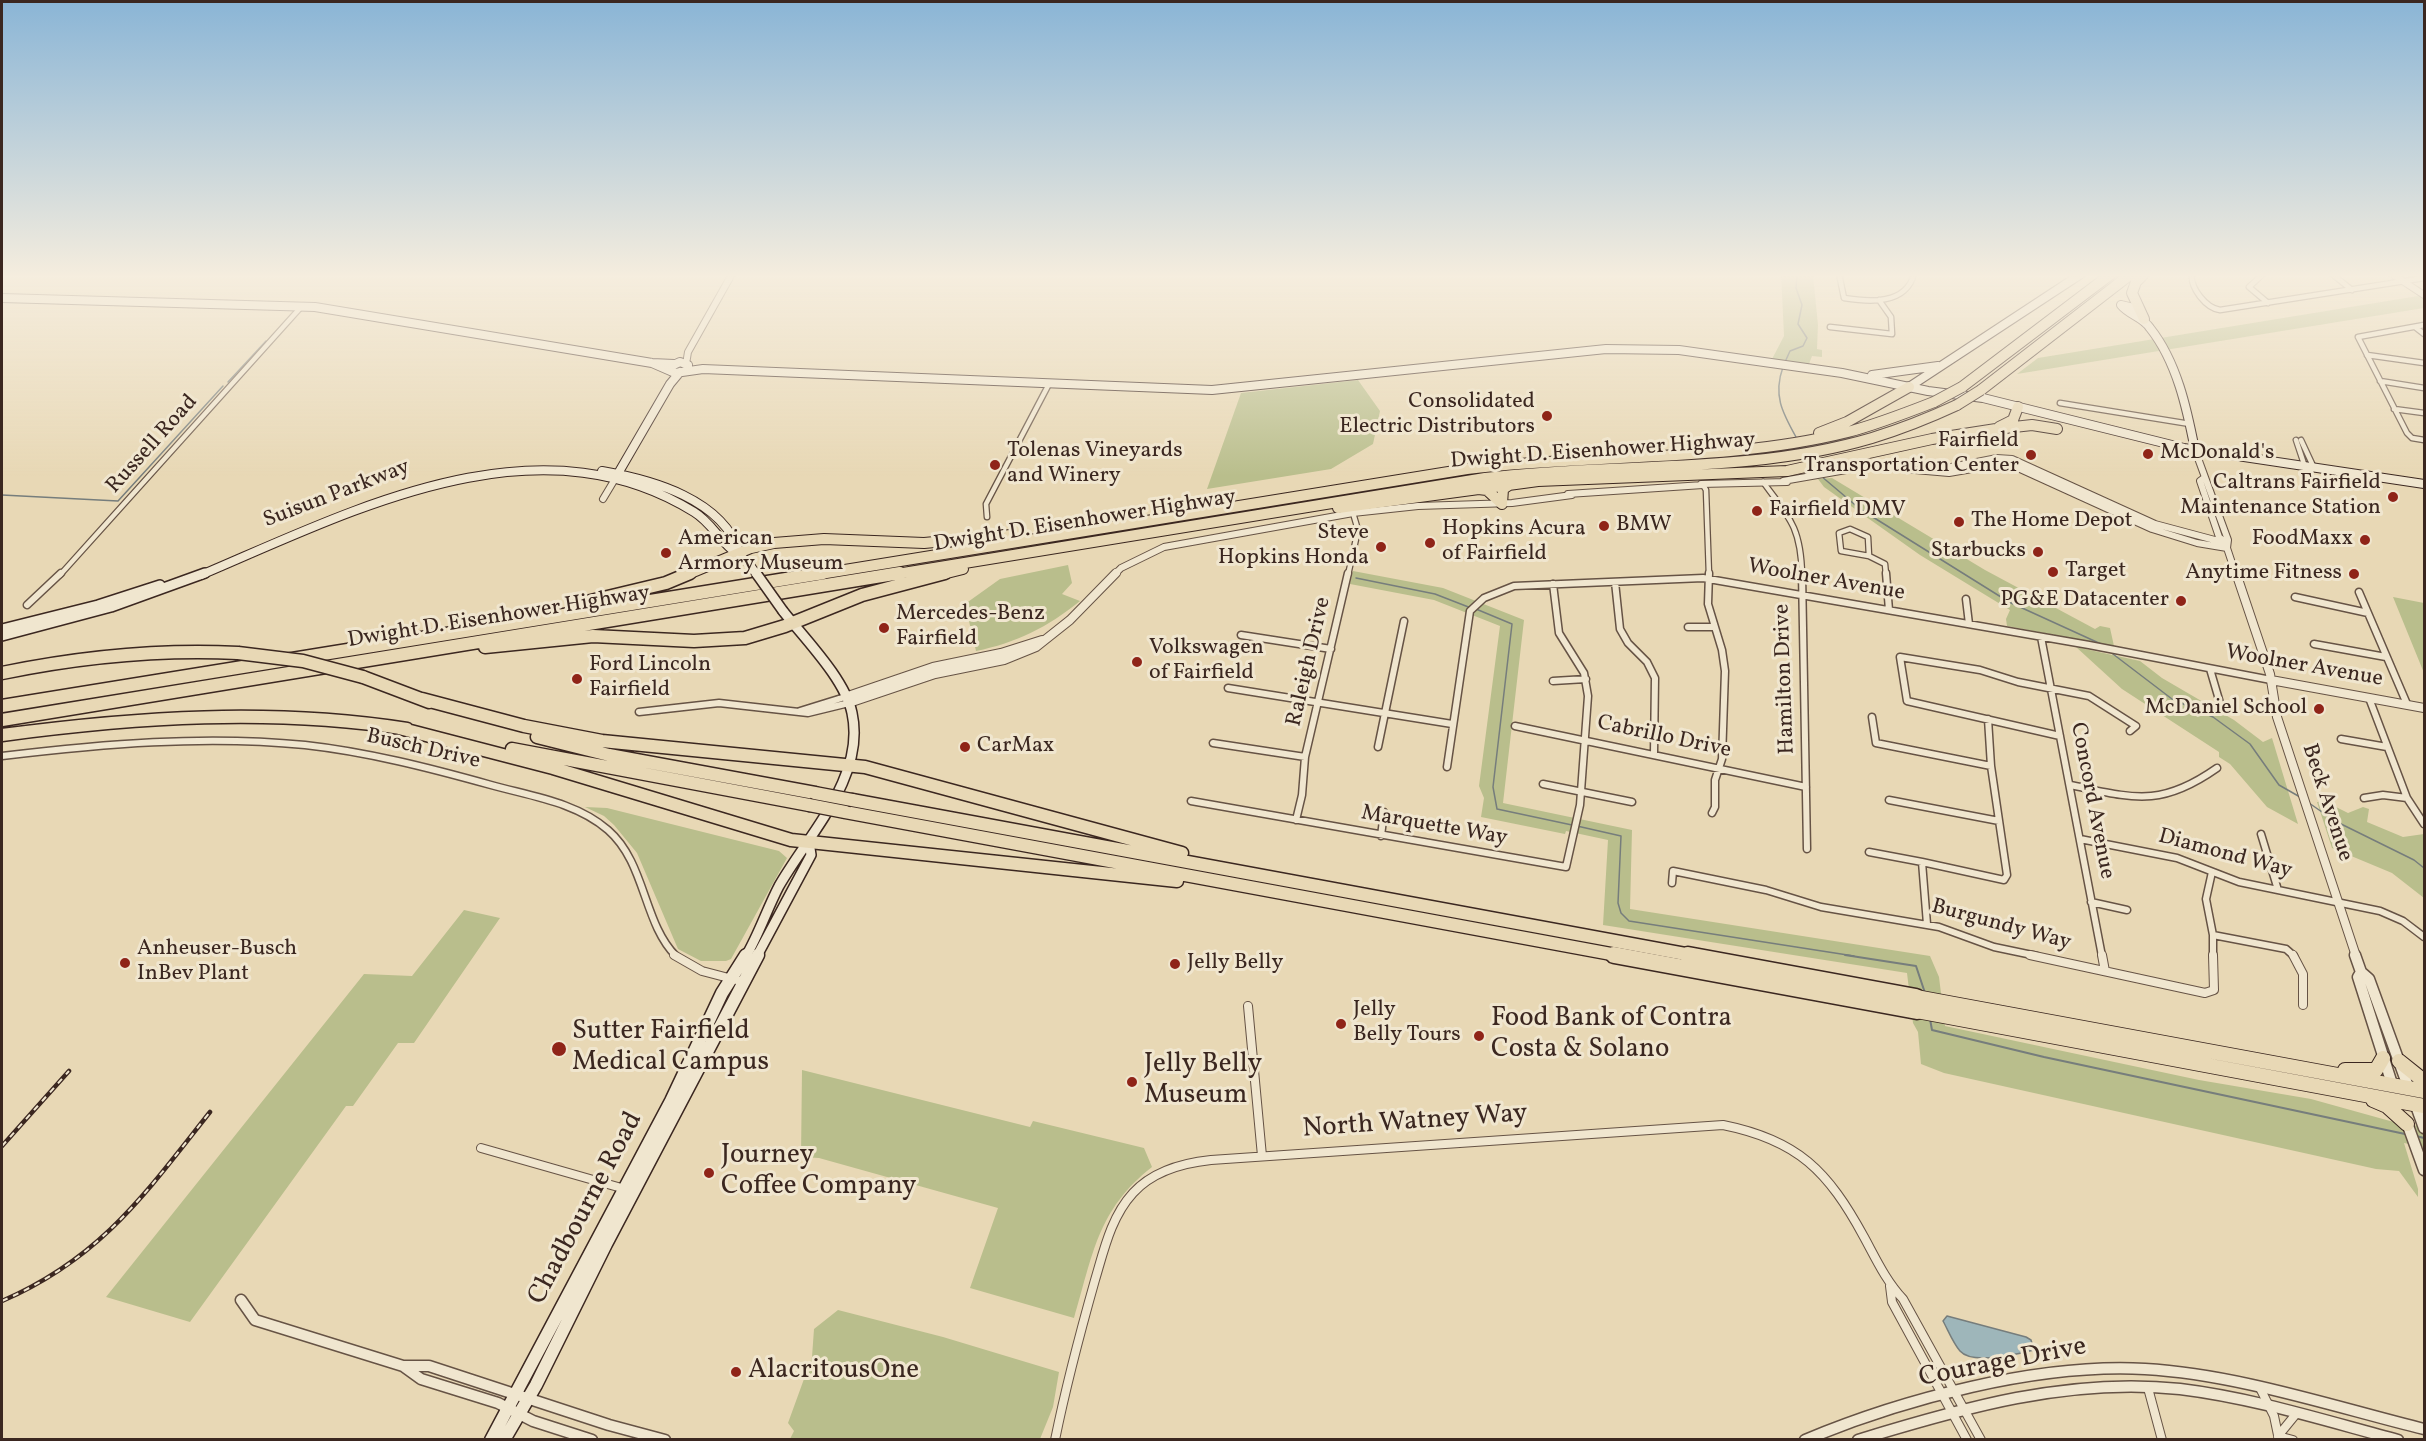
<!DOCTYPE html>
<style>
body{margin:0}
#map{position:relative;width:2426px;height:1441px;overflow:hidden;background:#e8d8b5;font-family:Vollkorn,serif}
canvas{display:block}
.frame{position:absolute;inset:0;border:3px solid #3b2720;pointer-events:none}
</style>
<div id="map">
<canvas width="2426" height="1441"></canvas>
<div class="frame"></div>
</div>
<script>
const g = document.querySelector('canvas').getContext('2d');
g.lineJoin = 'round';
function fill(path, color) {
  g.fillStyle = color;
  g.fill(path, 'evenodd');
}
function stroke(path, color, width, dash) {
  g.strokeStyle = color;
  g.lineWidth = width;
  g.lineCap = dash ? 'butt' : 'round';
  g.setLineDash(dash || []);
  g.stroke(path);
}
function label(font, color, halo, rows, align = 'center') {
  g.font = font + ' Vollkorn,serif';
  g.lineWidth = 6;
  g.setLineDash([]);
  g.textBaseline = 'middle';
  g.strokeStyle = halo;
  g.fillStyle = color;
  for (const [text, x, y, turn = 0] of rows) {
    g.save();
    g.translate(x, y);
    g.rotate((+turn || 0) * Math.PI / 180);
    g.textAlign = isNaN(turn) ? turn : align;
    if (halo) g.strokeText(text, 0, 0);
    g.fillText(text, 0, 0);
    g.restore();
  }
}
fill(new Path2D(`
 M1781 274H1813L1818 325 1817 349 1822 350V357L1812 356 1809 364 1771 361 1784 336Z
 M2424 295V308L2017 374 2038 358Z
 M1358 380 1380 411 1373 444 1331 469 1207 489 1241 393Z
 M1832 478 1985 570 2095 629 2100 626 2110 628 2114 646 2007 626 2006 619 2010 610 1920 555 1824 487 1818 479Z
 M1068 565 1072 583 1062 594 1080 601C1048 627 1016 643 976 651L965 604 1000 579Z
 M1353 571 1443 588 1524 620 1503 803 1632 830 1630 909 1930 956 1939 977 1945 1026 2199 1080 2311 1099 2390 1121 2424 1127V1147L2404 1143 2418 1189V1197L2399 1171 2376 1169 1944 1073 1921 1064 1918 1032 1913 1023 1907 973 1603 925 1608 840 1566 831 1565 834 1481 817 1484 798 1479 786 1500 626 1434 600 1350 584Z
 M2393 597 2424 603V673Z
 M2076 647 2140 661 2162 678 2234 720 2263 742 2272 738 2298 824 2267 807 2230 764 2219 757V752L2122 689Z
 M2317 802H2326L2348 813 2363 807 2369 809 2367 822 2403 837 2424 834V898L2392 873 2332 848Z
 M585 807 607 808 779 851 787 858 731 959 726 961H701L678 949 637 853 614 825 604 816Z
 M464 910 500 918 414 1043H398L353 1106H346L190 1322 106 1297 364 974 412 976Z
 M802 1070 1030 1127 1033 1121 1144 1148 1152 1167C1097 1210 1093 1255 1074 1318L970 1288 998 1208 819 1158 801 1157Z
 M838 1310 943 1337 1059 1372 1053 1407 1040 1439H790L794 1431 788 1423 812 1357 814 1329Z`), '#b9be8c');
const water = new Path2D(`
 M1947 1316 2026 1337 2031 1340 2034 1350C2018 1354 1972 1365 1960 1351 1953 1343 1948 1330 1943 1321Z`);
fill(water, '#9eb6ba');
stroke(water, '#767d7c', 1.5);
stroke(new Path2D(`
 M1785 362 1790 351 1803 346 1807 338 1798 324 1802 305 1796 288 1797 274
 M1783 367C1773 395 1782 412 1796 437
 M228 382 266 341
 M1821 476 1860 509 2009 602 2101 644
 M2 495 118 501 223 386
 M1356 578 1435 594 1471 608
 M1476 609 1512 624 1493 787 1497 809 1572 825
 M2109 651 2172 699 2213 717 2250 744 2279 785 2300 797
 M2309 803 2335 821 2414 860 2424 868
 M1577 826 1621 836 1618 903 1621 913 1629 921 1854 956`), '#767d7c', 1.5);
stroke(new Path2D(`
 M1845 955 1916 966 1925 993
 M1930 1019 1932 1030 2044 1057 2405 1134
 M2416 1136 2424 1138`), '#767d7c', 2);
const minorFar2 = new Path2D(`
 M1839 274 1844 298C1869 302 1906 305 1914 274
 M2192 274C2190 288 2206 308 2220 310L2424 278
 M2263 274 2249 287 2268 303
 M2332 274 2352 290
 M2424 325 2358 337 2407 433 2412 438 2424 440
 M1830 327 1892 334 1891 317 1879 300
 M2415 327 2424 334
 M2367 355 2424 363
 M2380 381 2424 388
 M2060 403 2190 424
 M2394 409 2424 413
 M2296 440 2305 467
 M2301 440 2314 468
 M1763 482C1790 518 1801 528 1802 575
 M1703 485 1706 490 1709 575
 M987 517 986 504 1049 384
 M1850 529 1868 537 1869 556 1841 551 1839 533Z
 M1869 556 1885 564 1886 575
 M60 575 302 306
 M1348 575 1358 530 1353 513`);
const minorFar1 = new Path2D(`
 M1709 573 1708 604 1722 650 1725 671 1722 759 1715 780V807L1712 813
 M1802 573 1807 849
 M1886 573 1889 610
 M1615 582 1620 629 1628 643 1647 662 1655 678 1654 753
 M2359 592 2407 704
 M2295 597 2368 613
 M1966 599 1969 624
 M27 605 61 573
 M1688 627H1715
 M1241 635 1331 649
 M2041 637 2102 956
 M2314 644 2386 657
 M2210 669 2220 703
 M1553 681 1586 679
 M1228 688 1452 724
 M2369 698 2407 798 2424 824
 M800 711 845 697
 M639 712 719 703 808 713 849 703
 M1872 717 1876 743 1991 766
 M1515 726 1806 787
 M2060 736 1907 701 1900 657 1980 670 2018 682 2089 696 2136 726 2130 731
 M2341 739 2387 747
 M1213 743 1305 757
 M1378 747 1404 621
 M2 756C103 744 203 735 305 745 368 752 430 768 491 785 530 796 576 802 608 830 646 863 643 923 676 956
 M1447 767 1470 611 1484 598 1514 586 1703 578 2089 645 2271 680
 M1543 784 1632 802
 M2070 785C2134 798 2160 808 2217 768
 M2364 798 2383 795 2407 798
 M1889 800 1999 821
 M1191 801 1566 867 1580 805 1588 696 1584 673 1559 633 1553 584
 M1296 820 1302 795 1305 757 1348 573
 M2261 834 2278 890
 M1381 836 1384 812
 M2080 839 2177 858 2239 882 2380 911 2403 921 2424 937
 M1869 852 1922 862
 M2212 872 2206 899 2213 935V956
 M1672 883 1673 871 1766 890 1821 907 1939 927 1994 947 2037 956
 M2091 902 2127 910
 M1927 924 1922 862 2004 880 2007 875 1991 766 1988 719
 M2213 935 2286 949 2294 956`);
const minor = new Path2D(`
 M674 955 702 971 744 982
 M2030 955 2205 993 2214 990 2213 955
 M2102 955 2105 971
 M2293 955 2303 974V1005
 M1248 1006 1262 1156
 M481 1148 625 1189
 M1890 1286 1892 1302 1967 1440
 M2148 1388 2162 1440
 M2260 1388 2274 1416 2279 1440
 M2278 1436 2296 1414
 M2278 1436 2293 1440
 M1055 1440C1066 1386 1080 1333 1095 1280 1104 1250 1111 1217 1133 1193 1153 1171 1182 1163 1211 1160L1723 1125C1798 1140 1828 1171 1864 1237 1876 1259 1886 1281 1903 1299L1981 1440`);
const tertiaryFar2 = new Path2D(`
 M2392 274 2424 295
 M686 364 688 352 732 274
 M2195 450 2228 540 2227 548 2236 575
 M1941 469 1997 458 2012 459 2155 524 2226 543
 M2204 478 2200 481 2219 537 2225 542
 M1783 481 1869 466 1949 473 2007 463 2152 529 2197 543 2227 548
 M1701 484 1787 482
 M1568 494 1703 485
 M603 499 615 479
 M1114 575 1121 568 1164 547 1353 513 1418 506 1512 503 1572 495`);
const tertiaryFar1 = new Path2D(`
 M2236 573 2270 674 2277 717 2356 956
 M2271 680 2424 708
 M845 697 933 667 1001 653 1042 640
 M849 703 935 674 1004 660 1036 647 1070 620 1116 573`);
const tertiary = new Path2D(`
 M2355 955 2361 972 2369 979 2409 1089
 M2361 972 2358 977 2393 1087
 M2415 1103 2424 1128
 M2407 1123 2424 1170
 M241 1300 255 1320 403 1366H429L609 1425 665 1440
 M403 1366 421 1379 498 1403 533 1421 592 1440
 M1805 1440C1903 1399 2038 1363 2145 1369 2236 1374 2335 1407 2424 1429
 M1858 1440C1962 1408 2070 1377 2180 1389 2254 1398 2326 1421 2398 1440`);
const secondaryFar2 = new Path2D(`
 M2 298 315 307 652 363 674 364
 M2138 309 2121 305C2129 315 2143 317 2150 328 2177 362 2187 409 2195 450
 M652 363 675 373 703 369 1212 390 1606 349 1679 350 1842 373 1928 391 1983 398 2184 448 2424 484
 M669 367 680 362 688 365
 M1872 375 1938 366
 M1909 387 2081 274
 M602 471C653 480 722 499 740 553
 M616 477 670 384 680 372
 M201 575C352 511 536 414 694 512 709 521 717 536 729 547 736 554 744 557 750 565`);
const secondaryFar1 = new Path2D(`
 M2 629 98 605 160 585
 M2 636 111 607 205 573
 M746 956C759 934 767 909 779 886 808 835 866 777 852 713 845 679 804 638 783 611
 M757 956 811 855 809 842`);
const secondary = new Path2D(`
 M491 1440 671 1101 722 993 746 955
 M504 1440 536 1385 606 1244 758 955`);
const trunk = new Path2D(`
 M1916 997 2424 1091
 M1917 1011 2424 1106
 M2399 1061 2424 1081
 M2345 1070H2376L2383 1058
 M2373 1100 2387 1106 2407 1124`);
const motorwayFar2 = new Path2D(`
 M2144 274 2136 282 2132 293 2144 319
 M1962 387 2111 274
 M1981 390 2131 274
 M1999 427 2013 420 2018 407
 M1819 433 1847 422 1909 387
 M1478 489 1487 490 1502 504 1503 489 1511 484
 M1338 508 1538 481 1787 471 1932 439 1996 429 2032 425 2057 429
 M686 575 751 548 774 543 824 539 924 543 1011 535
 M814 575 1467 469C1593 453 1724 463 1848 432 1878 424 1906 413 1934 402
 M891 575 1485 478C1612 462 1747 475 1872 438 1901 429 1929 418 1957 405
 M939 575 963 569`);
const motorwayFar1 = new Path2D(`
 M574 605 666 583 690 573
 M485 647 593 636 694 641 745 638 785 626 862 595 945 573
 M2 673C80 657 158 649 238 653
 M363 677 429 702
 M422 699 524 726 602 741 865 767 1182 853
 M2 706 823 573
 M2 720 900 573
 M399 728 553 768 791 840 1177 881
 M2 735C138 717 271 708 407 729
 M537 737 609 755 815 793
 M512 749 809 805
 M852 800 1696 956
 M845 812 1622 956`);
const motorway = new Path2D(`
 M1614 955 1917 1011
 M1688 955 1916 997`);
stroke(minorFar2, '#665345', 7);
stroke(minorFar1, '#665345', 9);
stroke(minor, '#665345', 10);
stroke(tertiaryFar2, '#665345', 8);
stroke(tertiaryFar1, '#665345', 10);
stroke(tertiary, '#665345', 13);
stroke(secondaryFar2, '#3b2720', 10);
stroke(secondaryFar1, '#3b2720', 12);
stroke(secondary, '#3b2720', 15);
stroke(trunk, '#3b2720', 16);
stroke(motorwayFar2, '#3b2720', 12);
stroke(motorwayFar1, '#3b2720', 15);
stroke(motorway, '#3b2720', 19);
stroke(minorFar2, '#f0e6cf', 4.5);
stroke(minorFar1, '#f0e6cf', 6);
stroke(minor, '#f0e6cf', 8);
stroke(tertiaryFar2, '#f0e6cf', 6);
stroke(tertiaryFar1, '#f0e6cf', 8);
stroke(tertiary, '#f0e6cf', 10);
stroke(secondaryFar2, '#f0e6cf', 8);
stroke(secondaryFar1, '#f0e6cf', 9);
stroke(secondary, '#f0e6cf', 12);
stroke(trunk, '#e8d8b5', 14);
stroke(motorwayFar2, '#e8d8b5', 10);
stroke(motorwayFar1, '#e8d8b5', 12);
stroke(motorway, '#e8d8b5', 16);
const rail = new Path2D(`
 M2 1146 69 1071
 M2 1301C101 1258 145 1194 210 1112`);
stroke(rail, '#3b2720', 4.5);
stroke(rail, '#f0e6cf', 2, [6]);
const secondaryBridgeFar1 = new Path2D(`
 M750 565 757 575`);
const secondaryBridge = new Path2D(`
 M756 573 783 611`);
const motorwayBridgeFar1 = new Path2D(`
 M1934 402 1962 387
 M1957 405 1981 390`);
const motorwayBridge = new Path2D(`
 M238 653 303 661 363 677
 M815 793 852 800
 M809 805 845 812`);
stroke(secondaryBridgeFar1, '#3b2720', 10, []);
stroke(secondaryBridge, '#3b2720', 12, []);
stroke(motorwayBridgeFar1, '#3b2720', 12, []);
stroke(motorwayBridge, '#3b2720', 15, []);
stroke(secondaryBridgeFar1, '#f0e6cf', 8);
stroke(secondaryBridge, '#f0e6cf', 9);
stroke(motorwayBridgeFar1, '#e8d8b5', 10);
stroke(motorwayBridge, '#e8d8b5', 12);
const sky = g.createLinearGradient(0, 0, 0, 476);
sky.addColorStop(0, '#8ab5d6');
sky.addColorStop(0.58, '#f5edde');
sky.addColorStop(1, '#f5edde00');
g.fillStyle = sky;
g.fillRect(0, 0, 2426, 476);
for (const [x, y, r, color] of [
 [1547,416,6,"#8f2418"],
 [2148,454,6,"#8f2418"],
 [2031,455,6,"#8f2418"],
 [995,465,6,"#8f2418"],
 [2393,497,6,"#8f2418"],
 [1757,511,6,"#8f2418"],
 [1959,522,6,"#8f2418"],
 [1604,526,6,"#8f2418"],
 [2365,540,6,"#8f2418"],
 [1430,543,6,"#8f2418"],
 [1381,547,6,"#8f2418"],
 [2038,552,6,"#8f2418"],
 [666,553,6,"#8f2418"],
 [2053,572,6,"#8f2418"],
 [2354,574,6,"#8f2418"],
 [2181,601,6,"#8f2418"],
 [884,628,6,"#8f2418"],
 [1137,662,6,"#8f2418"],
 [577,679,6,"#8f2418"],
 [2319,709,6,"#8f2418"],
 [965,747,6,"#8f2418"],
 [125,963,6,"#8f2418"],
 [1175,964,6,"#8f2418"],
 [1341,1024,6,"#8f2418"],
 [1479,1036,6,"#8f2418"],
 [559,1049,8,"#8f2418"],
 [1132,1082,6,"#8f2418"],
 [709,1173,6,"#8f2418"],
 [736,1372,6,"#8f2418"]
]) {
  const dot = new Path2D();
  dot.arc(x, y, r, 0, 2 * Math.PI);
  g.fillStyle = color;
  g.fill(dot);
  stroke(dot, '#f0e6cf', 2);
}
label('22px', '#3b2720', '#f0e6cf', [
 ["Consolidated",1535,403,"right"],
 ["Electric Distributors",1535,428,"right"],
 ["Fairfield",2019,442,"right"],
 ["Transportation Center",2019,467,"right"],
 ["Tolenas Vineyards",1007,452],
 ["and Winery",1007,477],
 ["McDonald's",2160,454],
 ["Caltrans Fairfield",2381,484,"right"],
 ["Maintenance Station",2381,509,"right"],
 ["Fairfield DMV",1769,511],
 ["The Home Depot",1971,522],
 ["BMW",1616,526],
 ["Hopkins Acura",1442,530],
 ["of Fairfield",1442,555],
 ["Steve",1369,534,"right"],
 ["Hopkins Honda",1369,559,"right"],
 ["American",678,540],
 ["Armory Museum",678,565],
 ["FoodMaxx",2353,540,"right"],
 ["Starbucks",2026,552,"right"],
 ["Target",2065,572],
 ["Anytime Fitness",2342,574,"right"],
 ["PG&E Datacenter",2169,601,"right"],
 ["Mercedes-Benz",896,615],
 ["Fairfield",896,640],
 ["Volkswagen",1149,649],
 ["of Fairfield",1149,674],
 ["Ford Lincoln",589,666],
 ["Fairfield",589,691],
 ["McDaniel School",2307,709,"right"],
 ["CarMax",977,747],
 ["Anheuser-Busch",137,950],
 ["InBev Plant",137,975],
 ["Jelly Belly",1187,964],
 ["Jelly",1353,1011],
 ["Belly Tours",1353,1036]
], 'left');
label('22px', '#3b2720', '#f0e6cf', [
 ["Russell Road",153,445,-48],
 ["Dwight D. Eisenhower Highway",1603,452,-4],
 ["Suisun Parkway",337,495,-21],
 ["Dwight D. Eisenhower Highway",1085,522,-9],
 ["Woolner Avenue",1826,581,10],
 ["Dwight D. Eisenhower Highway",499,618,-9],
 ["Raleigh Drive",1310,662,-77],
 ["Woolner Avenue",2304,667,10],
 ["Hamilton Drive",1786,679,-92],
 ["Cabrillo Drive",1664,738,12],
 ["Busch Drive",423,750,13],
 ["Concord Avenue",2091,801,79],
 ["Beck Avenue",2326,803,72],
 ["Marquette Way",1434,827,10],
 ["Diamond Way",2225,855,15],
 ["Burgundy Way",2001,926,15]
]);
label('27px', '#3b2720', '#f0e6cf', [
 ["Food Bank of Contra",1491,1020],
 ["Costa & Solano",1491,1051],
 ["Sutter Fairfield",572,1033],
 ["Medical Campus",572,1064],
 ["Jelly Belly",1144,1066],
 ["Museum",1144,1097],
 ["Journey",721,1157],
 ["Coffee Company",721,1188],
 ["AlacritousOne",748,1372]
], 'left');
label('27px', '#3b2720', '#f0e6cf', [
 ["North Watney Way",1415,1123,-4],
 ["Chadbourne Road",587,1209,-62],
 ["Courage Drive",2003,1364,-11]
]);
</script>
